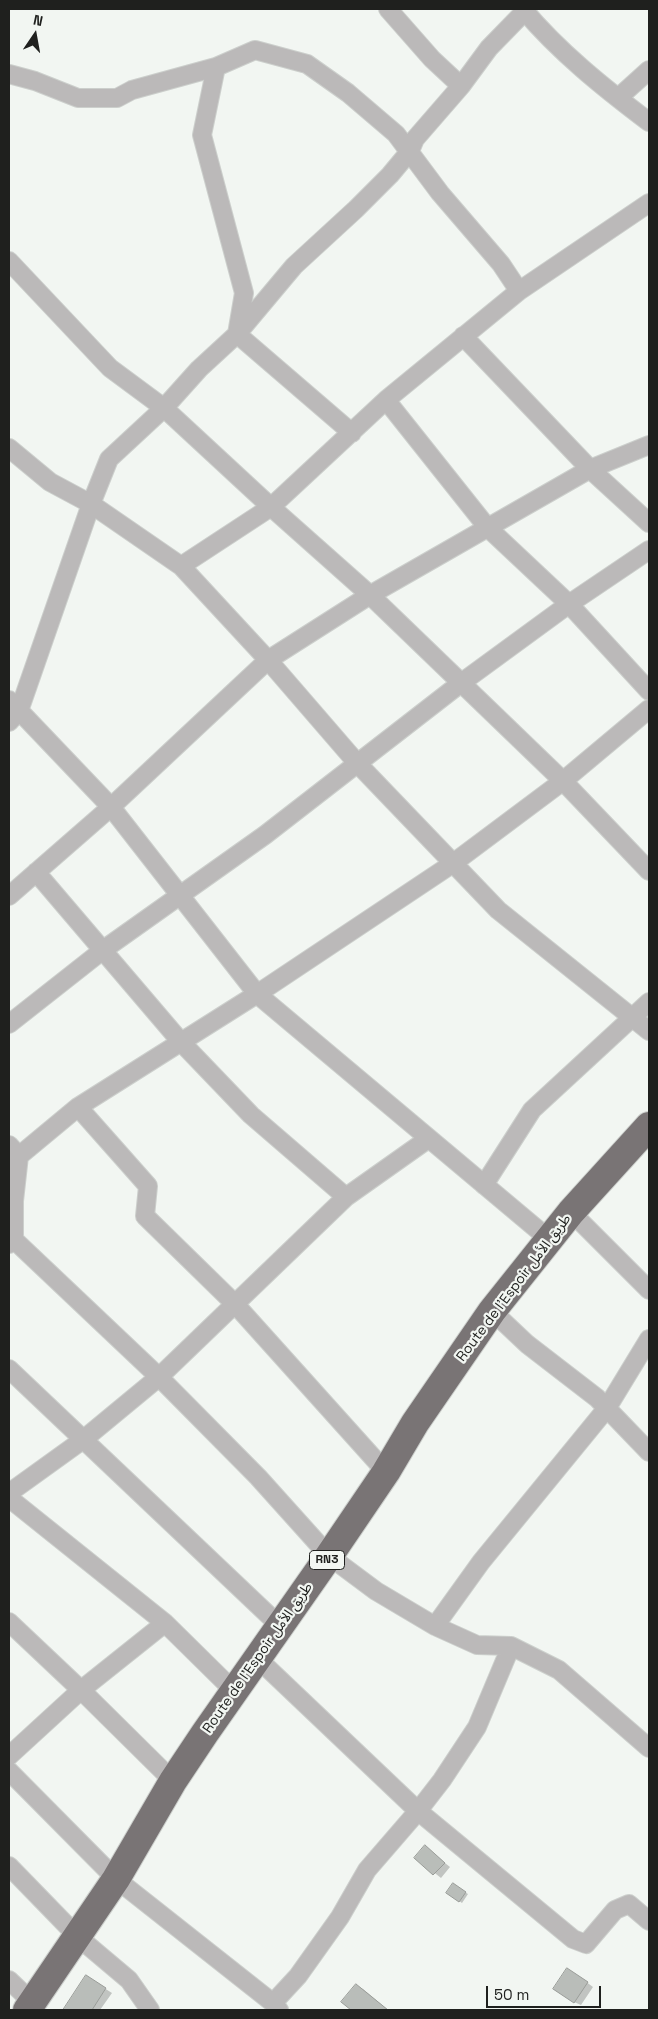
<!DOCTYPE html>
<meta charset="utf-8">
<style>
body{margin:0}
#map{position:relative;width:658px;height:2019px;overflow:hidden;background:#f2f6f2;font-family:"Space Grotesk",sans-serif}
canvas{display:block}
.frame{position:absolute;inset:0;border:10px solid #1f201e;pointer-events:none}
.north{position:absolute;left:10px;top:10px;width:50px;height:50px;-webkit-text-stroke:4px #f2f6f2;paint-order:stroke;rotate:12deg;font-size:14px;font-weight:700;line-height:20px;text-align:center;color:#1f201e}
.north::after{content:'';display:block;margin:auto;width:18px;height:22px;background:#1f201e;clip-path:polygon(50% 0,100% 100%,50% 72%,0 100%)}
.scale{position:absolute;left:486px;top:1986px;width:115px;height:22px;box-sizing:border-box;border:2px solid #1f201e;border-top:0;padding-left:6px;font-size:15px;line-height:18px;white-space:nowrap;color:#1f201e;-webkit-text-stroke:4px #f2f6f2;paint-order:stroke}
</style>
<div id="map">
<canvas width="658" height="2019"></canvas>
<div class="frame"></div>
<div class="north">N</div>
<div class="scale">50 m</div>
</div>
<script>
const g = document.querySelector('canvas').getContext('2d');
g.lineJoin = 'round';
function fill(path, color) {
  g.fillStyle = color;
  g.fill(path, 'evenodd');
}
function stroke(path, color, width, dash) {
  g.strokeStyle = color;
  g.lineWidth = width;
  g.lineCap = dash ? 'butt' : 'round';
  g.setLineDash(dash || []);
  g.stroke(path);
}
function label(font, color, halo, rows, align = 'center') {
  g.font = font + ' "Space Grotesk","Noto Sans Arabic",sans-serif';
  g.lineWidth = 4.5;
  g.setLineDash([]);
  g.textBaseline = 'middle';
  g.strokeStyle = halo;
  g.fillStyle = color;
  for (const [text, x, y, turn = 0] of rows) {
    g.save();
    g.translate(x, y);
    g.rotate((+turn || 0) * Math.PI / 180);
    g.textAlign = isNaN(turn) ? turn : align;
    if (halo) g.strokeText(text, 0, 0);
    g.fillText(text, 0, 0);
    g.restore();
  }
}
fill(new Path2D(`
 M425 1847 450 1867 441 1878 416 1858Z
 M453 1885 468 1894 462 1903 448 1893Z
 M574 1973 593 1987 581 2005 574 2002Z
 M93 1981 112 1993 100 2010H65Z
 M357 1986 363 1989 388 2010H353L343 2002Z`), '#0003');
const building = new Path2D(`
 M425 1845 445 1863 433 1875 414 1858Z
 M453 1883 466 1892 459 1902 446 1893Z
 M567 1968 588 1982 574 2003 553 1989Z
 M86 1975 106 1988 92 2010H63Z
 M356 1984 388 2010H351L341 2002Z`);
fill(building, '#b9bdb9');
stroke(building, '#999c98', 1);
const street = new Path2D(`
 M388 9 432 59 461 86
 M523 9C559 52 604 88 649 122
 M527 9 489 48 461 86 415 139 410 151 390 175 356 209 294 266 237 334 199 369 164 408 109 459 91 504 181 566 268 660 357 763 498 910 649 1031
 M216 67 202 135 244 293 237 334 352 433
 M9 74 35 81 78 98H117L132 90 216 67 255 50 307 64 348 93 396 134 440 193 501 264 519 291
 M618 98 649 70
 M9 261 110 368 164 408 271 507 370 595 563 781 649 871
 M463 336 590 469 649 523
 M386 400 487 527 569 604 649 691
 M9 448 50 482 91 504 19 711 9 722
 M181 566 271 507 386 400 519 291 649 203
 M9 700 111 807 257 994 550 1240
 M36 872 181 1042 251 1115 346 1197
 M9 896 111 807 268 660 370 595 590 469 649 445
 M9 1024 103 950 265 835 461 683 569 604 649 550
 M78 1107 148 1186 145 1216 235 1304 386 1472
 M9 1145 19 1156 14 1201V1240L9 1244
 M19 1156 78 1107 257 994 452 864 563 781 649 709
 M484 1185 532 1110 649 1002
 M571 1212 649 1290
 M9 1235 159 1377 258 1477 329 1556 376 1591 435 1626 477 1645 511 1646 559 1670 649 1748
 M492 1311 527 1344 597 1398 649 1452
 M9 1369 280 1626
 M9 1493 84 1439 159 1377 346 1197 428 1139
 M9 1498 165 1623 235 1692
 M9 1622 81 1690 173 1781
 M435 1626 481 1562 607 1408 649 1339
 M257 1658 418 1811 573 1939 586 1944 615 1910 629 1904 649 1921
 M9 1756 81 1690 165 1623
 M9 1771 116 1879 273 2003 279 2010
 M9 1866 78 1937 129 1980 150 2010
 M9 1980 33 2003
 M273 2003 298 1976 340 1917 367 1870 418 1811 442 1780 477 1727 511 1646`);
const highway = new Path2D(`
 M27 2010 116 1879 173 1781 205 1733 329 1556 386 1472 415 1423 492 1311 571 1212 649 1126`);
stroke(street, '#cccfcc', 20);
stroke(highway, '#cccfcc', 30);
stroke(street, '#bbb9b9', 18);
stroke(highway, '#797475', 28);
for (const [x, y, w] of [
 [327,1560,35]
]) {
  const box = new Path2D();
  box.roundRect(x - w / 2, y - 9.5, w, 19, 4);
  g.fillStyle = '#f2f6f2';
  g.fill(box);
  stroke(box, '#1f201e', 1);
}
label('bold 12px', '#1f201e', null, [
 ["RN3",327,1560]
]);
label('14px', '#1f201e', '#f2f6f2', [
 ["Route de l’Espoir طريق الأمل",514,1288,-53],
 ["Route de l’Espoir طريق الأمل",258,1658,-55]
]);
</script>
